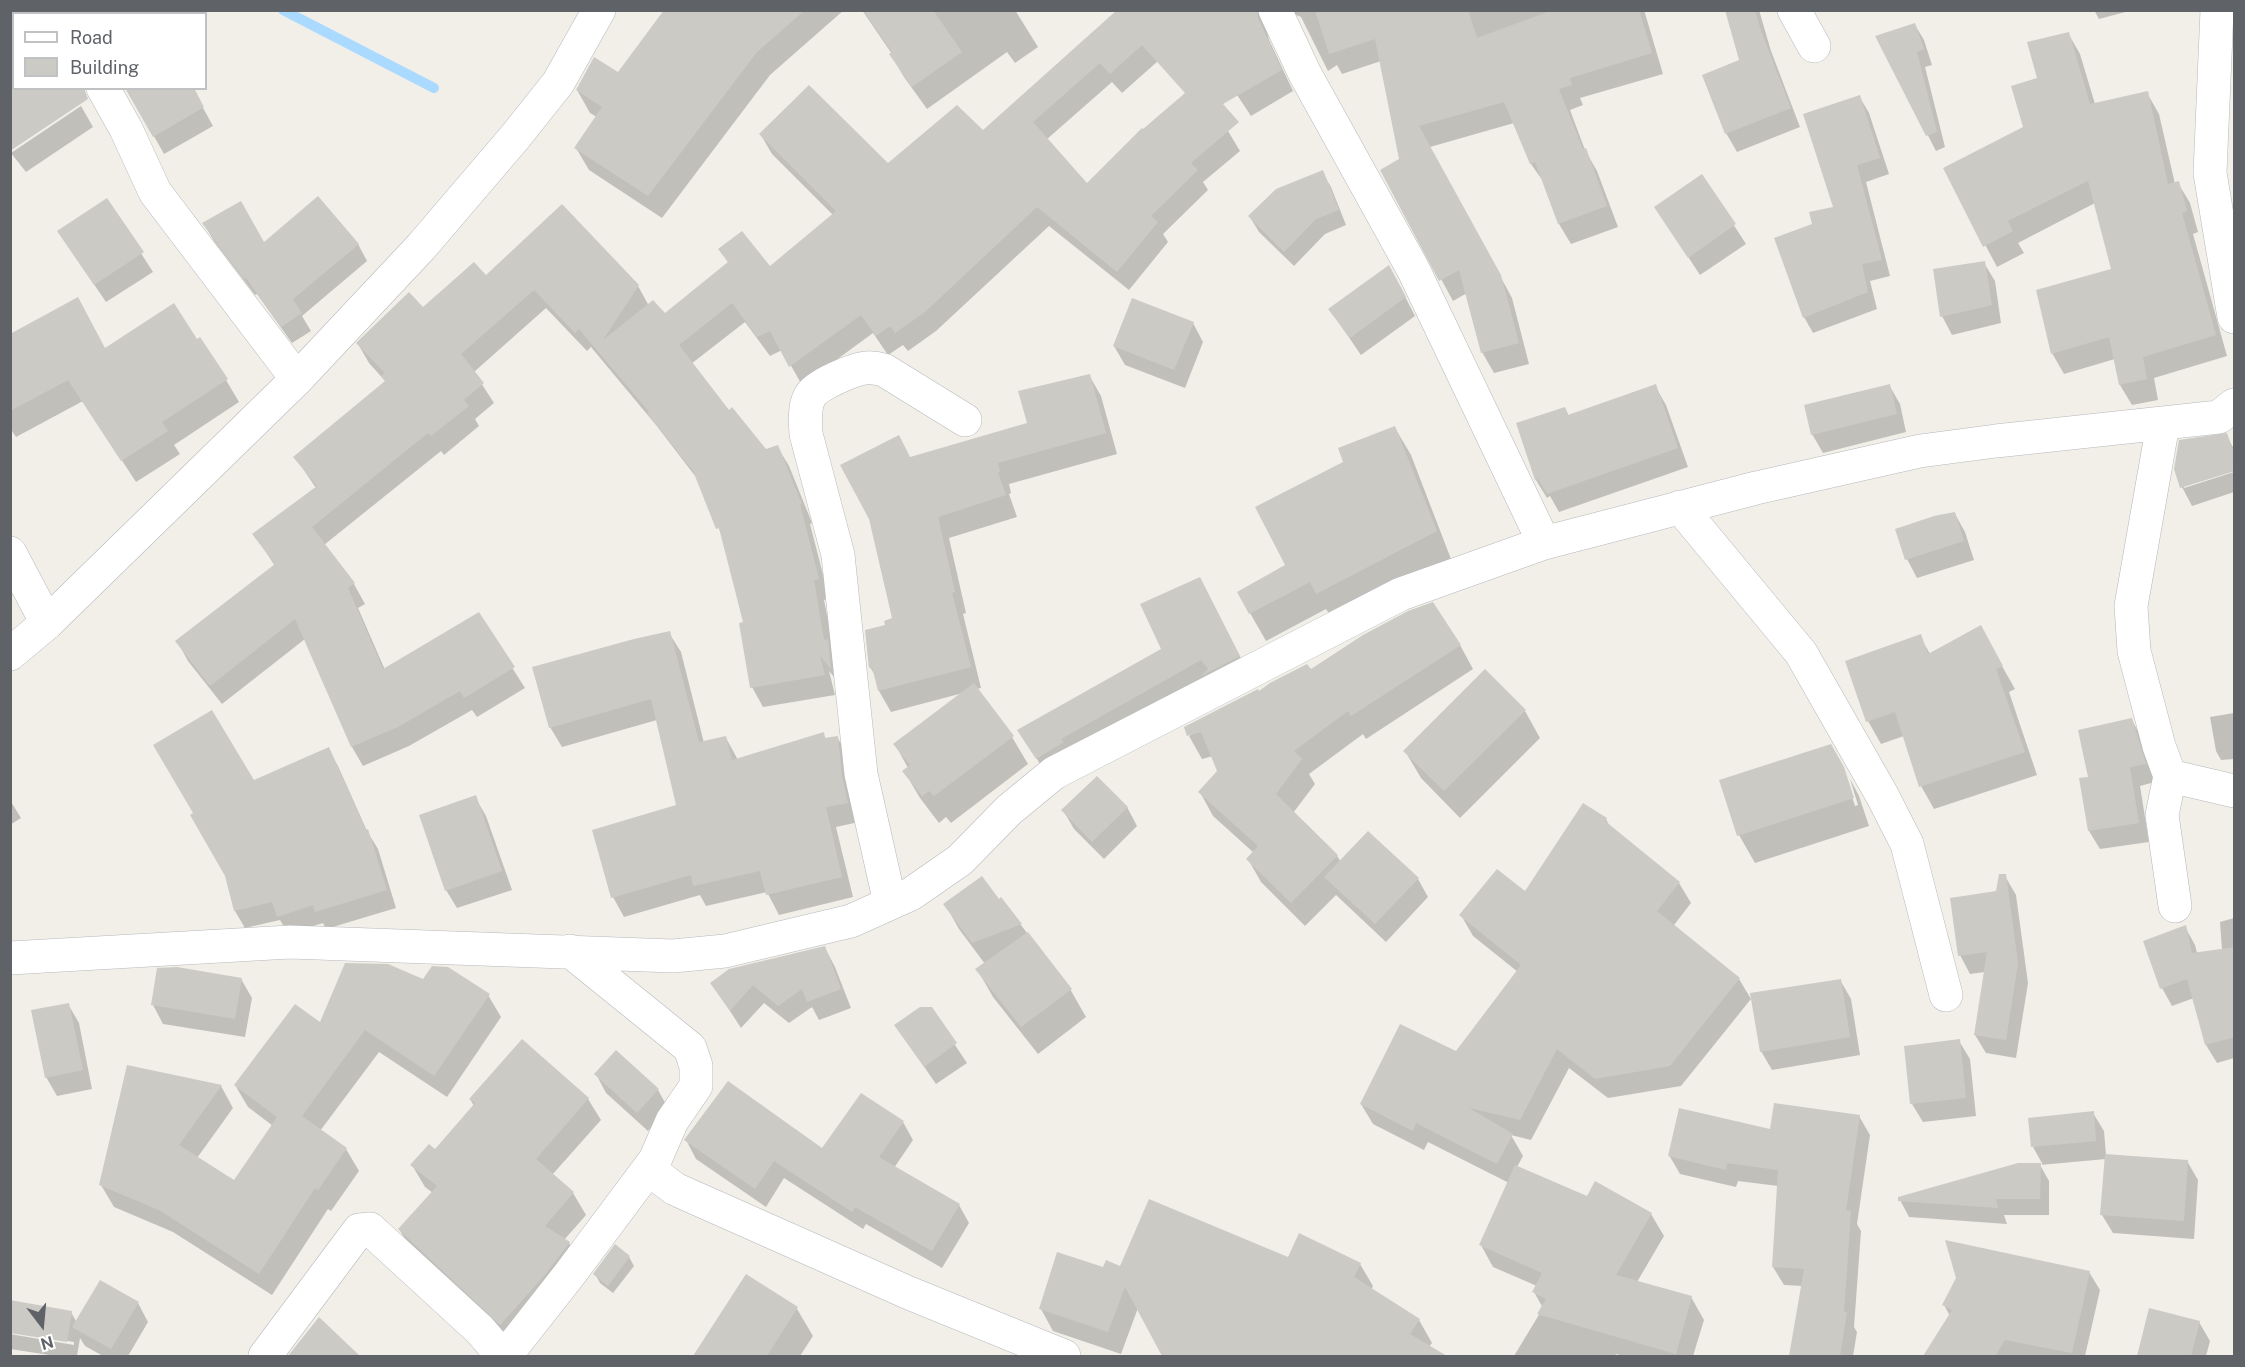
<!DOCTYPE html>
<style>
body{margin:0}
#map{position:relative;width:2245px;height:1367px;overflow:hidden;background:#f1efe8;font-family:"Public Sans",sans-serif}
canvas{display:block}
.frame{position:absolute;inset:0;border:12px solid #5f6368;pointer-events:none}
.legend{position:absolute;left:12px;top:12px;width:195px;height:78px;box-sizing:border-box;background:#fff;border:2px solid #bfc1c3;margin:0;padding:8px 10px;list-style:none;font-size:18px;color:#5f6368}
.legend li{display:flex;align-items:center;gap:12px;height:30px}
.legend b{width:30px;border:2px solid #bfc1c3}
.north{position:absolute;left:12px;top:1295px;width:60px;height:60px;-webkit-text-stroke:4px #fff;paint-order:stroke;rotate:164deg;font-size:16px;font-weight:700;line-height:24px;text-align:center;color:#5f6368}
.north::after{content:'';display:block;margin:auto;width:21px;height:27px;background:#5f6368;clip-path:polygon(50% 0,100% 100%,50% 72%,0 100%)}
</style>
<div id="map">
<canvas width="2245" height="1367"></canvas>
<div class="frame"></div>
<ul class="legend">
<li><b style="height:8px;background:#fff"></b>Road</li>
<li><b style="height:16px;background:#cccac5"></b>Building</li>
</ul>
<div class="north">N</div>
</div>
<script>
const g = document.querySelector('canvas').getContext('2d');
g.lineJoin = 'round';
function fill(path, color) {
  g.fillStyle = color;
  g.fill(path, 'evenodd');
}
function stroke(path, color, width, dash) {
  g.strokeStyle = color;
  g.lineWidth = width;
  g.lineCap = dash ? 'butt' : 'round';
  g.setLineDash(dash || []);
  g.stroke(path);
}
fill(new Path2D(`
 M689 10H844L770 75 662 218 589 170 576 148 597 117 590 113 577 90 618 74Z
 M862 10H1015L1038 47 1015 63 1007 52 927 109 904 77 891 55 892 54Z
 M1181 10H1644L1663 74 1580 98 1583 105 1570 110 1585 150 1597 171 1618 227 1571 244 1559 224 1545 184 1531 164 1514 123 1430 147 1512 298 1529 364 1494 373 1482 352 1467 293 1453 301 1382 171 1401 160 1381 61 1342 74 1337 65 1328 71 1301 17 1289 12 1267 31 1269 40 1293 91 1251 116Z
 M1726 10H1759L1771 51 1800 127 1737 152 1726 133 1741 61Z
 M2094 10H2133L2099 19Z
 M1119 11 1158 61 1122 93 1112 82 1046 140 1087 185 1143 131 1191 90 1228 131 1240 151 1203 182 1208 190 1163 234 1168 242 1129 290 1049 226 936 331 908 351 903 345 888 355 873 333 802 385 782 350 770 356 745 322 691 364 729 412 766 451 777 446 789 466 812 523 810 524 829 598 824 600 841 685 829 671 835 695 763 707 752 687 744 623 722 536 699 481 656 425 591 347 587 351 546 308 474 372 494 403 475 419 479 426 444 455 441 451 324 545 354 584 365 604 358 608 385 670 478 614 525 688 477 717 472 710 409 746 363 766 352 747 305 639 222 704 188 661 177 641 275 566 254 534 316 488 295 457 386 382 369 363 358 344 486 277 638 286 649 306 664 315 729 264 720 250 769 268 833 215 772 154 761 135 888 165 983 132Z
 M1915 25 1924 40 1932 65 1925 67 1945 147 1936 151 1877 37Z
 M2068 33 2080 54 2095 104 2147 93 2159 114 2175 184 2178 183 2190 203 2198 232 2193 234 2227 356 2154 378 2158 400 2132 405 2120 385 2115 359 2064 374 2052 353 2113 270 2095 203 2018 243 2024 253 1997 267 1945 169 2025 128 2038 79Z
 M127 88H192L213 126 164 154Z
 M1859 96 1869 113 1889 174 1866 182 1890 276 1870 281 1877 309 1813 333 1804 317 1835 208Z
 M81 106 93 127 26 172 11 153Z
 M1322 172 1331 187 1346 225 1325 234 1294 266 1259 232 1250 217Z
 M1702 176 1746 244 1700 275 1656 208Z
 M107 200 153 272 106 302 70 249Z
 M204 224 264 244H358L367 261 302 316 311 331 292 343 257 294 255 295 214 241Z
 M1984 263 1995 281 2001 323 1952 335 1942 316Z
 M1399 285 1415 316 1361 355 1330 310Z
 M1193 323 1203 342 1185 388 1125 365 1114 346Z
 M10 335 105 350 196 341 226 380 239 402 174 445 180 454 136 482 83 401 16 437 10 428Z
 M1089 375 1101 396 1117 454 1009 484 1011 493 1009 494 1017 517 949 538 966 613 963 614 981 688 976 689 1012 737 1028 764 951 823 946 817 939 823 920 798 904 771 908 768 895 744 963 693 891 712 879 691 876 677 870 667 887 626 894 620 910 458 1029 424Z
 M1889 385 1900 404 1906 432 1823 453 1812 434Z
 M1655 386 1666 405 1688 467 1559 512 1550 496 1547 498 1536 480 1518 424 1565 408 1569 416Z
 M1395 428 1411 455 1451 559 1333 620 1326 609 1266 641 1250 613 1287 566 1345 462Z
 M2226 435 2234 449V469L2184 485V488L2234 472V492L2192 506 2182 487Z
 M1955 514 1965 532 1974 560 1917 578 1907 559Z
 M1209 596 1249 674 1047 776 1030 747 1163 650Z
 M669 633 681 652 704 743 726 738 738 760 823 734 826 739 837 737 849 757 859 822 836 827 853 897 779 915 767 892 706 906 700 895 624 917 613 897 677 806 657 720 562 747 550 727Z
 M1920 636 1930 654 1993 650 2015 689 2009 692 2037 775 1934 809 1921 786 1904 736 1881 744 1868 721Z
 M1460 645 1473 669 1366 739 1363 734 1309 774 1315 784 1293 813 1337 856 1341 862 1418 879 1428 897 1386 942 1336 895 1305 926 1261 882 1248 859 1254 853 1213 816 1200 792 1218 771 1213 756 1202 759 1189 736 1259 693 1311 671Z
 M1525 711 1540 738 1460 818 1421 778 1405 751Z
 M2234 713V759L2221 760 2216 751 2210 717Z
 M2132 720 2142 739 2155 782 2140 786 2149 842 2100 849 2089 831 2081 779 2089 778Z
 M328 749 338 766 367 831 378 849 396 908 326 929 323 923 288 934 280 920 245 928 235 911 227 875Z
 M1844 771 1855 806 1858 805 1850 779 1859 796 1869 826 1755 863 1739 835Z
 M475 797 486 816 512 890 457 908 446 890Z
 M10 800 21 818 10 825Z
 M1127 807 1137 826 1104 859 1074 829 1063 810Z
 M1606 819 1611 829 1679 883 1691 903 1674 925 1739 979 1751 999 1681 1086 1608 1098 1569 1068 1531 1140 1511 1135 1523 1156 1517 1167 1587 1198 1651 1214 1664 1236 1637 1282 1691 1297 1704 1320 1693 1356H1623L1616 1354 1615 1356H1514L1543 1308 1534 1292 1537 1286 1493 1267 1481 1245 1509 1183 1428 1142 1424 1150 1373 1124 1361 1104 1456 1053 1518 972 1473 936 1461 915 1525 893Z
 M2005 876 2016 895 2028 983 2016 1058 1986 1053 1975 1035 1985 972 1970 974 1960 955Z
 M1001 899 1070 989 1086 1017 1038 1054 993 997 977 969 985 964 959 929 945 904 998 901Z
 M2234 918V1058L2217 1063 2206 1045 2194 998 2172 1006 2162 988 2185 927 2195 945 2197 953 2222 950 2220 922Z
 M825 948 835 967 851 1008 819 1020 812 1007 789 1023 764 1003 741 1028 712 983Z
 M241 979 252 998 245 1037 163 1024 153 1005Z
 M1840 980 1851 999 1860 1055 1772 1070 1761 1051Z
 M424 981 488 995 501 1017 447 1097 379 1052 320 1131 346 1149 359 1171 331 1211 328 1209 272 1295 173 1232 114 1207 101 1185 221 1086 233 1108 197 1158 234 1182 273 1126 248 1107 235 1085 320 1024Z
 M68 1004 79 1023 92 1089 57 1096 46 1077Z
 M931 1009 967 1063 936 1084 896 1026Z
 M1959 1041 1970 1059 1976 1116 1923 1122 1912 1104Z
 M596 1074 658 1090 668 1108 648 1131 606 1093Z
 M470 1099H588L601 1120 552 1175 573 1193 586 1215 564 1240 569 1243 581 1265 513 1346 412 1251 399 1229 433 1193 425 1187 412 1165 435 1151 474 1106Z
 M2093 1113 2104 1131 2106 1155 2187 1161 2198 1180 2194 1239 2113 1233 2102 1215 2106 1159 2040 1165 2049 1181V1215H2004L2007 1224 1909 1217 1900 1200 2019 1164 2043 1165 2033 1147Z
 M1859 1116 1870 1135 1857 1224 1861 1231 1854 1327 1857 1332 1853 1356H1791L1803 1286 1784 1285 1773 1267 1778 1186 1738 1181 1736 1187 1680 1174 1669 1155 1771 1131Z
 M903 1122 913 1140 894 1168 959 1205 969 1223 942 1268 866 1224 863 1229 784 1178 766 1207 696 1159 686 1140 823 1150Z
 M616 1247 629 1257 634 1266 613 1293 600 1283 595 1274Z
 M1289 1259 1360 1264 1373 1286 1371 1290 1419 1320 1432 1343 1429 1347 1444 1356H1164L1138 1308 1121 1354 1053 1331 1041 1309 1104 1269Z
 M2089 1272 2100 1290 2085 1356H1924L1950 1316 1944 1305Z
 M746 1276 797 1309 813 1336 800 1356H695Z
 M138 1303 148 1322 128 1356H103L85 1346 80 1338 77 1356H56L10 1349V1334L74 1345V1342L10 1331 71 1312 77 1323Z
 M2151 1310 2199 1322 2210 1341 2206 1356H2139Z
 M319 1319 358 1356H290Z`), '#0003');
stroke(new Path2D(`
 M283 10 434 88`), '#aadaff', 10);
fill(new Path2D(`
 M664 10H805L757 52 648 196 574 148 602 107 576 90 594 57 618 72Z
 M863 10H933L962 52 912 87 889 54 892 52Z
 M1117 10H1257L1258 18 1282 70 1223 104 1239 122 1191 163 1198 170 1151 216 1158 222 1117 272 1037 207 925 312 895 333 890 326 876 336 861 315 789 367 770 331 757 337 732 303 679 345 729 410 732 407 766 449 778 445 802 504H800L819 579 814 580 824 640 828 639 831 669 820 656 825 675 750 688 739 623 743 622 719 528 716 529 693 471 647 413 649 412 579 329 575 333 534 290 461 354 484 383 464 400 469 406 431 436 428 433 312 527 355 583 348 588 383 669 479 612 515 667 464 698 460 691 398 727 351 747 295 619 210 686 175 641 275 564 252 534 317 486 293 457 385 381 381 376 385 373 356 343 409 292 423 307 474 262 486 275 562 204 639 285 603 340 653 300 665 313 728 262 718 249 742 231 770 266 836 211 759 134 809 85 888 163 957 105 983 130ZM1142 45 1185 93 1143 129 1142 128 1087 183 1033 122 1100 63 1110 74Z
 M1315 10H1468L1477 38 1553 10H1639L1652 53 1570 78 1572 85 1559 89 1583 149 1586 148 1607 206 1558 224 1535 162 1530 164 1504 102 1419 126 1501 275 1519 343 1481 353 1459 270 1439 281 1380 170 1399 159 1375 39 1329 54Z
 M1725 10H1755L1761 31 1791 108 1725 134 1702 75 1739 60Z
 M1915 23 1924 49 1917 52 1937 132 1926 136 1875 36Z
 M2069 32 2090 104 2148 91 2168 184 2179 181 2187 211 2182 213 2216 335 2143 357 2147 379 2119 385 2109 337 2051 354 2036 290 2111 269 2088 181 2008 221 2013 231 1983 247 1943 168 2023 127 2011 86 2037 78 2027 42Z
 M10 88H84L88 99 10 151Z
 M125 88H194L204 107 153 137Z
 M1860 95 1880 158 1857 165 1882 260 1862 264 1868 292 1803 318 1774 238 1812 224 1809 212 1833 207 1803 114Z
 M1323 170 1339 210 1316 219 1284 252 1248 216 1276 189Z
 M1702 174 1736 224 1688 258 1654 207Z
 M318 196 359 244 293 299 302 313 281 327 246 278 244 279 202 223 241 201 264 242Z
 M107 198 144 252 94 285 57 231Z
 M1985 261 1992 305 1940 317 1933 269Z
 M1389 265 1406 297 1350 338 1328 309Z
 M78 297 105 348 174 303 197 339 200 337 228 379 162 422 168 431 121 461 68 380 10 411V334Z
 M1132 298 1194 322 1174 370 1113 346Z
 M1090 374 1106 433 998 463 1000 472 998 473 1006 495 938 517 955 592 952 593 971 667 878 691 872 667 869 668 865 630 885 625 884 621 892 618 869 519 840 465 899 435 910 457 1027 423 1018 391Z
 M1656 384 1678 448 1547 494 1538 479 1535 480 1516 423 1565 407 1568 415Z
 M1890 384 1897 414 1811 435 1804 405Z
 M1395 426 1437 531 1316 594 1310 582 1249 614 1237 592 1285 565 1255 507 1343 462 1338 448Z
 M2227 433 2235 456V471L2180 488 2174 469 2179 440Z
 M1955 512 1964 541 1905 560 1895 529 1934 516Z
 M1200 577 1240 656 1201 676 1208 669 1201 660 1061 739 1064 742 1036 759 1017 730 1161 649 1140 604Z
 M1433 602 1461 645 1351 716 1348 711 1294 751 1302 759 1276 794 1338 855 1291 903 1246 859 1258 846 1198 792 1217 771 1201 732 1187 736 1184 727 1258 689 1259 691 1270 683 1307 664 1311 669 1363 635 1408 611Z
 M1981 625 2003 666 1996 669 2025 752 1919 787 1895 712 1866 722 1845 661 1921 634 1928 654Z
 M670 631 699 742 726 736 732 760 824 732 825 738 838 736 842 776 848 803 826 807 842 877 766 895 760 871 693 886 691 875 611 898 592 830 676 805 651 699 549 728 532 667 634 639Z
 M1485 669 1526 710 1444 791 1403 751Z
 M974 683 1014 736 934 796 929 791 922 796 902 771 910 765 893 744Z
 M212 710 254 780 329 747 366 830 368 829 387 890 315 912 313 905 277 917 272 902 234 911 225 876 190 815 193 813 153 745Z
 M2132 718 2146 764 2130 767 2139 823 2088 831 2079 778 2088 777 2078 730Z
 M1831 744 1844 767 1854 798 1737 836 1719 780Z
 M1097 776 1128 807 1092 842 1061 810Z
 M476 795 502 871 445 891 419 815Z
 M1583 803 1607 818 1605 821 1680 882 1657 911 1740 978 1670 1066 1595 1079 1557 1049 1520 1120 1469 1108 1513 1134 1497 1164 1416 1123 1413 1131 1360 1104 1400 1024 1456 1051 1521 965 1459 915 1497 869 1525 891Z
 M1368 831 1419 878 1375 924 1324 877Z
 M1999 874H2006L2018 963 2006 1040 1974 1035 1987 952 1958 956 1950 898 1996 891Z
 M982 876 999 899 1001 897 1022 924 972 943 943 904Z
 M2186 925 2192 953 2235 947V1037L2205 1045 2187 979 2160 989 2143 941Z
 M1028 932 1072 989 1021 1027 975 969Z
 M825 946 841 989 807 1002 802 989 778 1006 753 985 730 1011 710 983 729 969Z
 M345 963 388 964 423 979 432 966 448 967 490 994 434 1076 365 1030 302 1116 347 1148 318 1190 315 1188 259 1274 159 1210 99 1185 127 1065 222 1085 179 1145 234 1180 277 1117 234 1085 295 1004 320 1022Z
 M177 967 242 978 235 1019 151 1005 157 968Z
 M1841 979 1850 1037 1760 1052 1750 993Z
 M69 1003 83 1070 45 1078 31 1010Z
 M920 1007H932L957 1043 924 1067 894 1025Z
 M522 1039 589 1098 536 1159 574 1192 545 1226 570 1242 544 1276 500 1325 398 1229 437 1186 410 1165 429 1144 435 1149 475 1103 469 1099Z
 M1960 1039 1966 1098 1910 1104 1904 1046Z
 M616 1050 659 1089 637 1113 594 1074Z
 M728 1081 822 1148 861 1093 904 1121 879 1157 960 1204 932 1251 855 1207 852 1212 774 1161 755 1189 684 1140Z
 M1774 1103 1860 1115 1846 1210 1851 1211 1844 1312H1847L1840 1356H1789L1804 1269 1772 1267 1778 1170 1727 1163 1726 1170 1668 1156 1679 1108 1770 1129Z
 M2094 1111 2096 1141 2031 1147 2028 1118Z
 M2105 1154 2188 1160 2184 1221 2100 1215Z
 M2018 1163H2041L2040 1199H1996L1998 1208 1898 1201V1197Z
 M1515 1165 1587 1196 1595 1181 1652 1213 1616 1275 1692 1296 1676 1354 1537 1314 1546 1299 1532 1292 1542 1273 1479 1245Z
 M1149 1199 1288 1257 1299 1233 1361 1263 1354 1277 1420 1319 1410 1334 1447 1356H1162L1125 1287 1108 1332 1039 1309 1057 1252 1103 1267 1106 1260 1120 1266Z
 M1945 1240 2090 1271 2072 1353 2005 1340 1995 1356H1923L1952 1310 1942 1305 1956 1278Z
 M615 1244 630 1256 608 1286 593 1274Z
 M746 1274 798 1307 767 1356H693Z
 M100 1280 139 1302 111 1349 72 1327Z
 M10 1300 72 1311 67 1342 10 1333Z
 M2149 1308 2200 1321 2191 1356H2137Z
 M319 1317 360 1356H288Z`), '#cccac5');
const minor = new Path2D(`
 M59 10 61 14
 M1275 10 1305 74 1413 269 1544 543
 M1794 10 1814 46
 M2217 10 2210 173 2234 317
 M103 88 126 129 155 192 297 379
 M2163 424 2131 606 2134 651 2159 746 2170 776 2162 815 2175 906
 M1680 507 1801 653 1882 795 1907 844 1946 995
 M10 553 47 623
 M2170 776 2234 791
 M890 903 861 774 838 555 806 434C805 421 804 407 810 396 816 385 852 370 865 368 872 367 877 368 884 370L965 420
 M570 951 690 1048 696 1066V1086L672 1121 655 1160V1170L659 1177 675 1189 909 1293 1064 1356
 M10 958 290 942 673 956 725 951 851 921 911 894 960 860 1009 810 1054 773 1401 594 1544 543 1756 488 1920 451 1996 441 2219 417 2234 405
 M265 1356 359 1230 370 1229 480 1330 498 1351 510 1350 569 1275 655 1160`);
const tertiary = new Path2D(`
 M10 654 47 623 297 379 421 247 515 137 558 83 599 10`);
stroke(minor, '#b5b8bc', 34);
stroke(tertiary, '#b5b8bc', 34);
stroke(minor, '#fff', 33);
stroke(tertiary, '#fff', 33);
</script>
